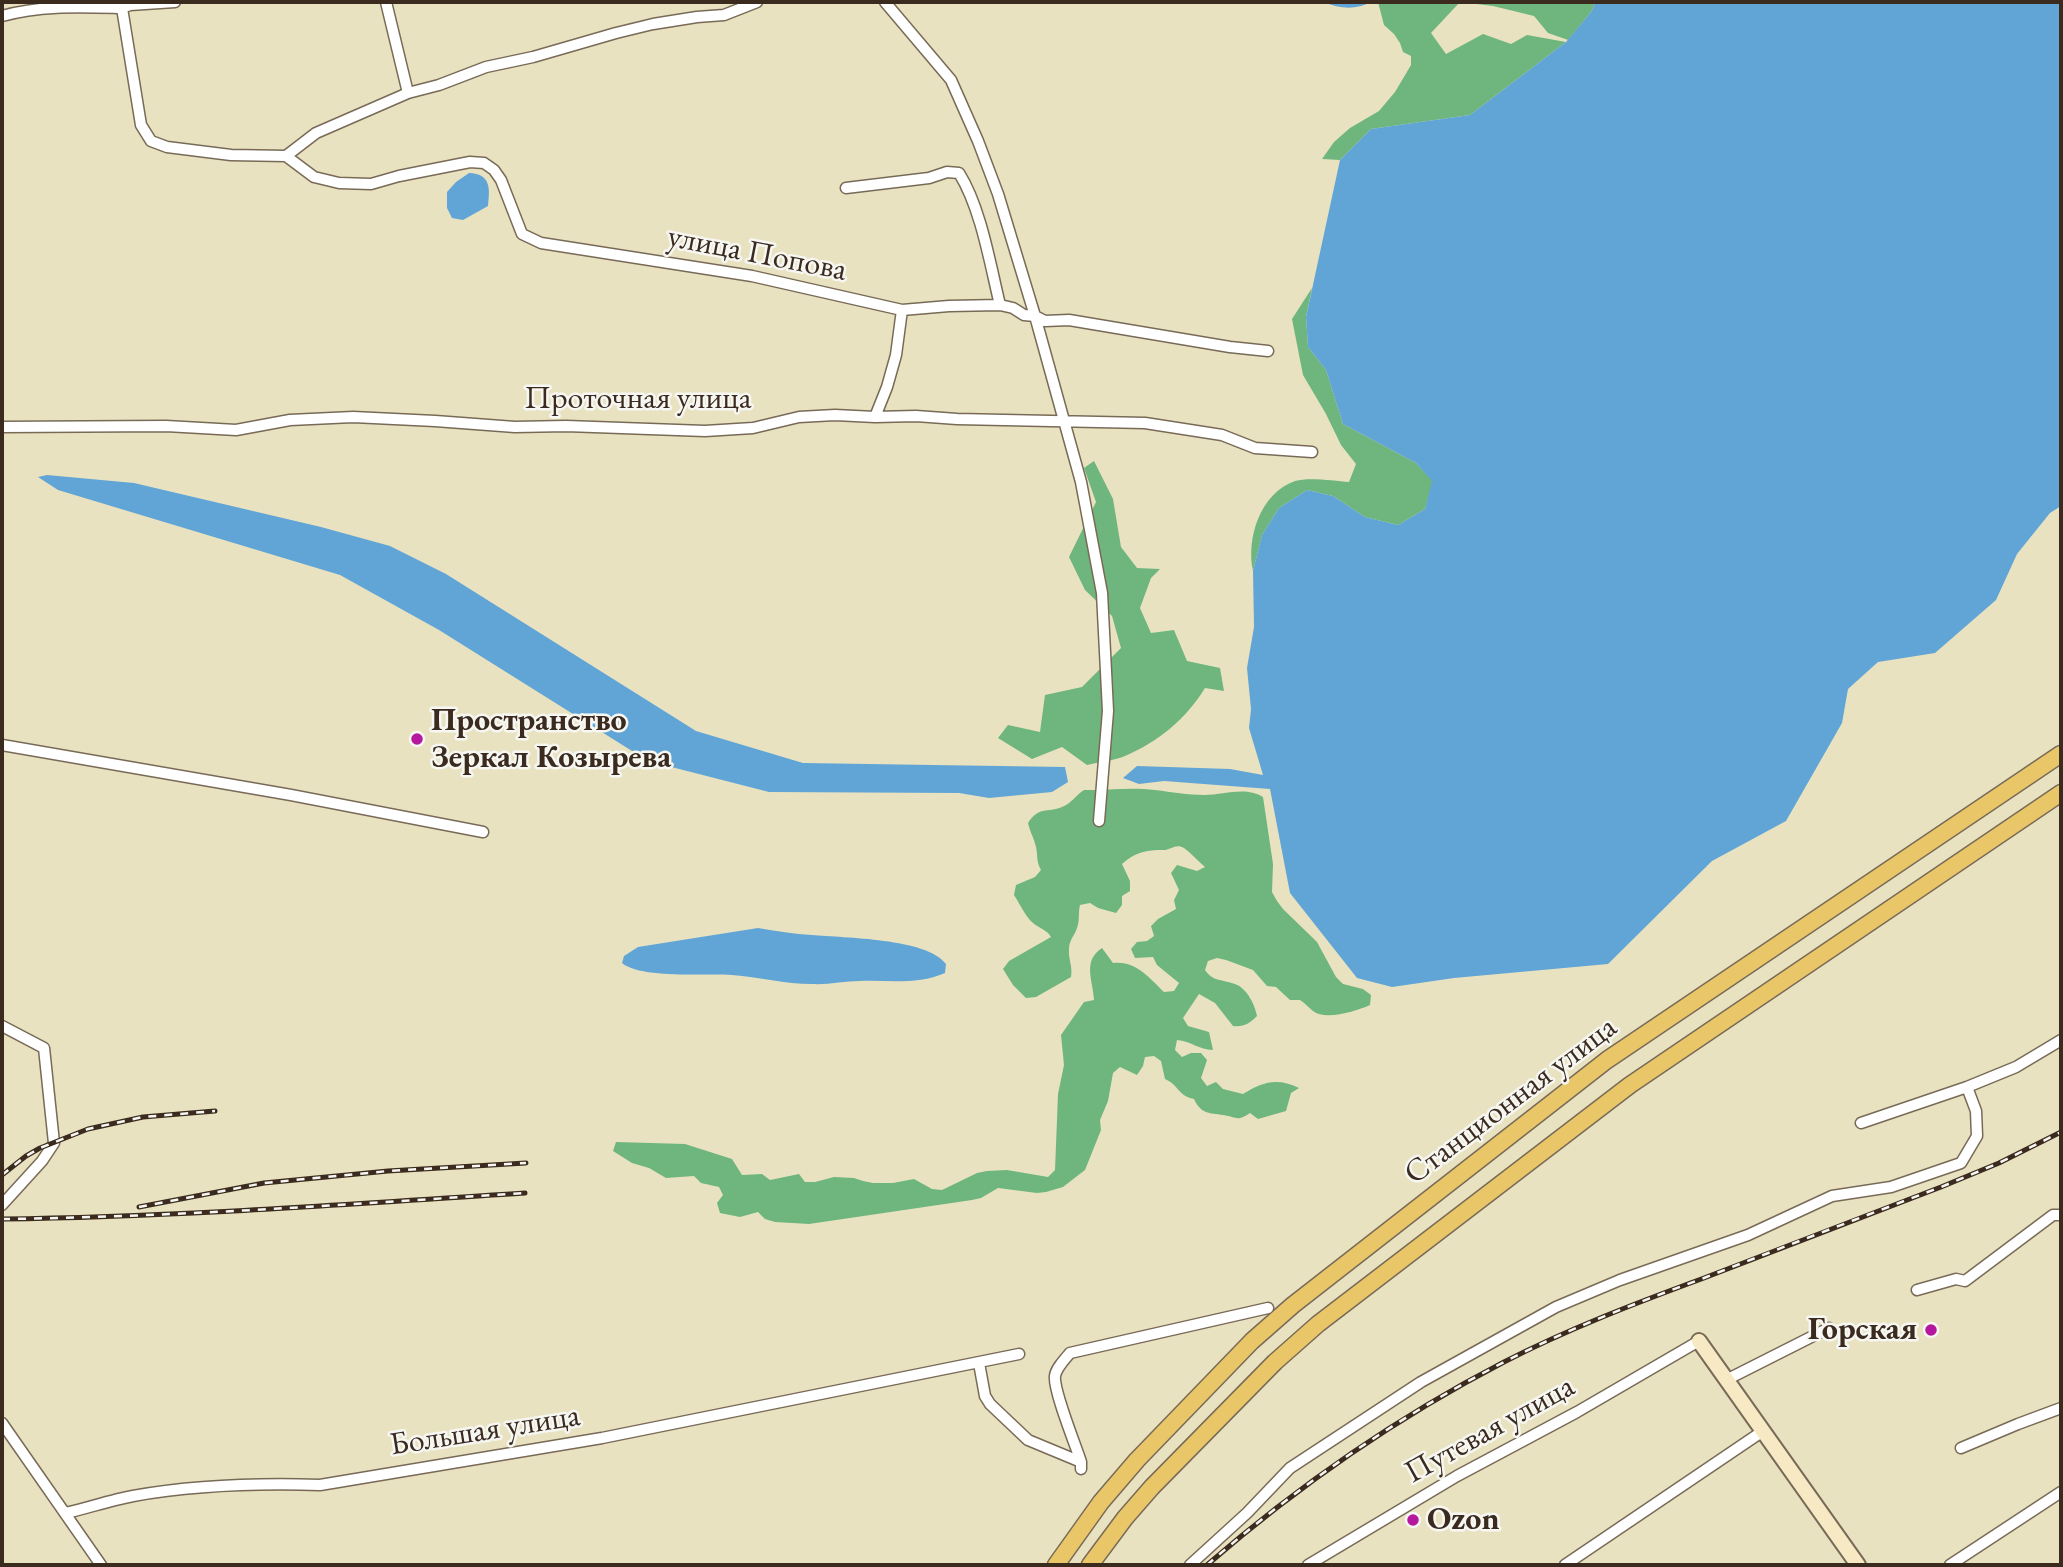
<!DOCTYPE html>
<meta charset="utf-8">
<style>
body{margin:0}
#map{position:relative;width:2063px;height:1567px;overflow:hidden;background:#e9e2c0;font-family:"EB Garamond",serif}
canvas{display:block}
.frame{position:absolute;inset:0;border:4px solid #3b2a1e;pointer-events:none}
</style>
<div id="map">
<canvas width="2063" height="1567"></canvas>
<div class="frame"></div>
</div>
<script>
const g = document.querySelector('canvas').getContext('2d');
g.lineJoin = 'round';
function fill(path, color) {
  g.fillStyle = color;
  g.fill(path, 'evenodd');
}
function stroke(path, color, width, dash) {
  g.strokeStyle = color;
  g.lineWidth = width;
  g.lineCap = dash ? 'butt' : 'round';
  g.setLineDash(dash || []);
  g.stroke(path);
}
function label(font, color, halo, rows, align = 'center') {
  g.font = font + ' "EB Garamond",serif';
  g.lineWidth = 5;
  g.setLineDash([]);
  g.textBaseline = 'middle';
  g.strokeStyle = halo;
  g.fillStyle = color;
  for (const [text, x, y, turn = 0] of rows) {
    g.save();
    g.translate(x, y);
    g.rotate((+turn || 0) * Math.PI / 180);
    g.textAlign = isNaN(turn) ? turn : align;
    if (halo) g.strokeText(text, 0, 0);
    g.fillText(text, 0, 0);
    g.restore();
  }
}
fill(new Path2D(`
 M1378 2H1596L1591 12 1568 40 1548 33 1534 16 1493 6 1460 2 1431 33 1446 54 1483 34 1511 44 1527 35 1566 42 1470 115 1371 129 1340 160 1322 159 1334 142 1350 128 1379 111 1395 92 1411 65V56L1403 52 1400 43 1394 34 1384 25Z
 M1312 288 1306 317 1308 347 1326 370 1343 424 1416 463 1433 481 1425 509 1398 525 1365 517 1333 496 1307 490 1279 508 1262 535 1253 571C1246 539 1260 493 1295 481 1309 477 1335 481 1349 482L1356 464 1341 445 1326 414 1303 375 1292 319Z
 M1094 461 1113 499 1121 547 1137 568 1160 569 1151 578 1140 608 1151 633 1174 630 1187 661 1220 668 1224 691 1205 688C1186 719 1158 742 1125 756 1113 761 1099 762 1087 765L1062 747 1032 759 998 738 1008 725 1040 732 1045 695 1082 687 1121 648 1112 616 1085 590 1069 557 1096 502 1084 468Z
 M1084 790C1107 790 1133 787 1155 790 1172 792 1188 795 1204 795 1225 795 1245 786 1263 797L1273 864 1272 892 1277 901 1283 909 1317 942 1336 977 1343 984 1363 989 1371 995 1370 1005C1357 1011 1325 1021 1313 1011 1308 1007 1305 1003 1300 1000H1290L1276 987 1267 986 1253 970 1226 960 1217 958 1208 961 1205 970C1213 982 1222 979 1235 984 1247 988 1255 1005 1257 1016 1249 1024 1244 1027 1233 1026L1215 1003 1199 994 1183 1018 1188 1026 1209 1032 1213 1050C1199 1050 1191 1041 1177 1040L1175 1050 1182 1057 1191 1053H1201L1207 1060 1201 1078 1207 1086 1216 1082 1223 1089 1243 1094C1262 1082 1277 1077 1299 1088L1291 1093 1286 1111 1258 1119 1250 1113C1237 1122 1237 1117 1223 1115 1209 1113 1201 1114 1194 1099 1178 1096 1179 1085 1165 1079L1161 1061 1154 1056 1145 1057 1143 1066 1137 1075 1120 1067 1113 1073 1108 1101 1100 1120 1101 1130 1085 1170 1063 1187 1046 1192 1037 1193 998 1188 981 1198 972 1200 809 1224 775 1222 765 1219 758 1212 740 1217 720 1213 717 1203 723 1195 719 1187 701 1183 694 1176 666 1178 649 1168 632 1163 613 1151 616 1142 685 1144 732 1159 742 1175 762 1174 770 1180 799 1174 805 1182H815L834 1177 854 1178 863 1181 873 1183H893L914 1179 932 1189 942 1190 977 1173 987 1171 1007 1170 1048 1177 1055 1170 1058 1094 1064 1065 1061 1035 1084 1002 1094 1000C1093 980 1082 961 1102 948L1113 963C1135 960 1149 977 1164 992L1174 991 1179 983 1157 965 1153 957 1135 958 1131 949 1137 942 1147 941 1154 936 1151 926 1158 919 1176 909 1174 900 1179 890 1171 873 1177 865 1197 871 1205 867C1198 861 1191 853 1184 848 1176 843 1171 850 1163 850 1147 850 1135 852 1122 864L1130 881V891L1122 896V905L1116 913 1098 908 1090 903 1080 905C1078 913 1080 920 1077 928 1075 935 1069 940 1069 949 1068 959 1073 966 1071 977L1036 997 1026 998 1013 985 1003 969 1009 961 1051 937C1046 929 1040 929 1033 923 1025 916 1020 904 1014 895L1016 885 1035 877 1041 870C1036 861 1038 856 1036 847 1034 838 1030 832 1028 823 1039 806 1047 813 1062 807 1071 804 1076 795 1084 790Z`), '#6eb67d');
fill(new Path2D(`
 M1324 2H1371C1356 10 1340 9 1324 2Z
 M1596 2H2061V506L2050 513 2017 554 1996 600 1935 653 1878 662 1848 689 1842 723 1786 821 1712 861 1608 964 1454 978 1392 987 1357 978 1290 893 1270 789 1164 781 1139 784 1123 778 1137 766 1230 769 1263 775 1249 728 1251 709 1247 668 1254 627 1253 571 1262 535 1279 508 1307 490 1333 496 1365 517 1398 525 1425 509 1432 481 1416 463 1343 424 1326 370 1308 347 1306 317 1340 160 1371 129 1470 115 1566 42 1591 12Z
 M469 173C491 174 490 188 488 206L463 220 452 218 447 208V192L456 182Z
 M47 475 134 483 321 527 390 546 446 574 696 731 803 763 1065 767 1068 782 1052 792 989 798 959 793 769 792 648 761 439 630 340 575 58 490 38 477Z
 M758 928C776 931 794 934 812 935 844 938 927 938 946 964L945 973C918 985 889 980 860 981 844 981 828 985 812 984 785 984 759 977 732 975 706 973 641 979 622 963L624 956 638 947Z`), '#61a5d6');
const street = new Path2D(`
 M386 2 408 93
 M885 2 951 80 978 141 998 194 1035 316 1081 482 1102 593 1108 711 1099 821
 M122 8 141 125 151 141 167 147 231 155 286 156 316 133 408 93 439 85 486 67 533 57 616 33 653 24 697 17 724 15 757 2
 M2 16C41 5 81 7 122 8L130 5 175 2
 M286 156 314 177 339 183 371 184 399 176 470 162 484 163 494 170 501 180 522 234 541 243 752 276 902 310 949 306 1000 305 1013 308 1024 315 1035 316 1045 321 1069 320 1230 347 1268 351
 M846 188 929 178 947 172 959 173C981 208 990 264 1000 305
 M875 417 887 387 896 355 902 310
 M2 427 166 426 236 430 290 420 353 417 435 421 515 427 566 426 705 431 753 428 799 417 835 415 875 417 916 416 957 419 1145 423 1222 435 1255 448 1312 452
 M2 745 291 795 483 832
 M2 1026 44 1048 54 1143 42 1161 2 1205
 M1861 1123 1967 1087 2016 1067 2061 1040
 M1917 1290 1956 1279 1965 1281 2053 1215H2061
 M979 1363 985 1396 990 1404 1028 1440 1081 1462
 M1728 1379 1829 1328
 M2 1423 101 1565
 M1961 1448 2018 1424 2061 1408
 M1081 1469V1462C1076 1446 1053 1390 1055 1376 1056 1368 1065 1359 1070 1353L1268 1308
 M66 1513C88 1508 111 1500 133 1496 195 1485 258 1483 320 1485L602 1438 1019 1354
 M1190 1565 1247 1513 1290 1468 1421 1382 1556 1307 1620 1280 1748 1235 1832 1196 1891 1187 1961 1163 1977 1136 1976 1111 1967 1087
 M1308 1565 1457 1476 1577 1412 1699 1341
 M1565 1565 1763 1431
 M1950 1565 2061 1492`);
const secondary = new Path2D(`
 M1699 1341 1858 1565`);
const primary = new Path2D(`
 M1056 1565 1101 1502 1137 1460 1252 1341 1293 1305 1607 1060 2061 754
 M1090 1565 1125 1518 1152 1487 1275 1362 1318 1324 1630 1085 2061 793`);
stroke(street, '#786a57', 13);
stroke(secondary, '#786a57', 18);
stroke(primary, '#786a57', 19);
stroke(street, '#fff', 10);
stroke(secondary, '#f6e9c3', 14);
stroke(primary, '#e9c769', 16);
const rail = new Path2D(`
 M2 1175 26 1156 40 1148 88 1129 143 1117 215 1111
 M139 1207 264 1183 388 1171 526 1163
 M2 1219C176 1217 351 1204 525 1193
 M1207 1565C1298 1486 1396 1418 1504 1362 1568 1329 1636 1303 1704 1278 1783 1247 1862 1217 1941 1187L1999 1163 2061 1132`);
stroke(rail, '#3b2a1e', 5);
stroke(rail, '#f6f6f2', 2.5, [8]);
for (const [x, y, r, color] of [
 [417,739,7,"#b5179e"],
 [1931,1330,7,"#b5179e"],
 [1413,1520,7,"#b5179e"]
]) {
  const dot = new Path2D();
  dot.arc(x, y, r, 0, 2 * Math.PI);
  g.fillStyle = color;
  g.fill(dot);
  stroke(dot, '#f6f6f2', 2.5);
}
label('32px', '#3b2a1e', '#f6f6f2', [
 ["улица Попова",757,254,11],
 ["Проточная улица",638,399],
 ["Станционная улица",1511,1101,-37],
 ["Путевая улица",1490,1430,-29],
 ["Большая улица",485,1431,-9]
]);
label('bold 32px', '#3b2a1e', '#f6f6f2', [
 ["Пространство",431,721],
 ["Зеркал Козырева",431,758],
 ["Горская",1917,1330,"right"],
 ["Ozon",1427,1520]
], 'left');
</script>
